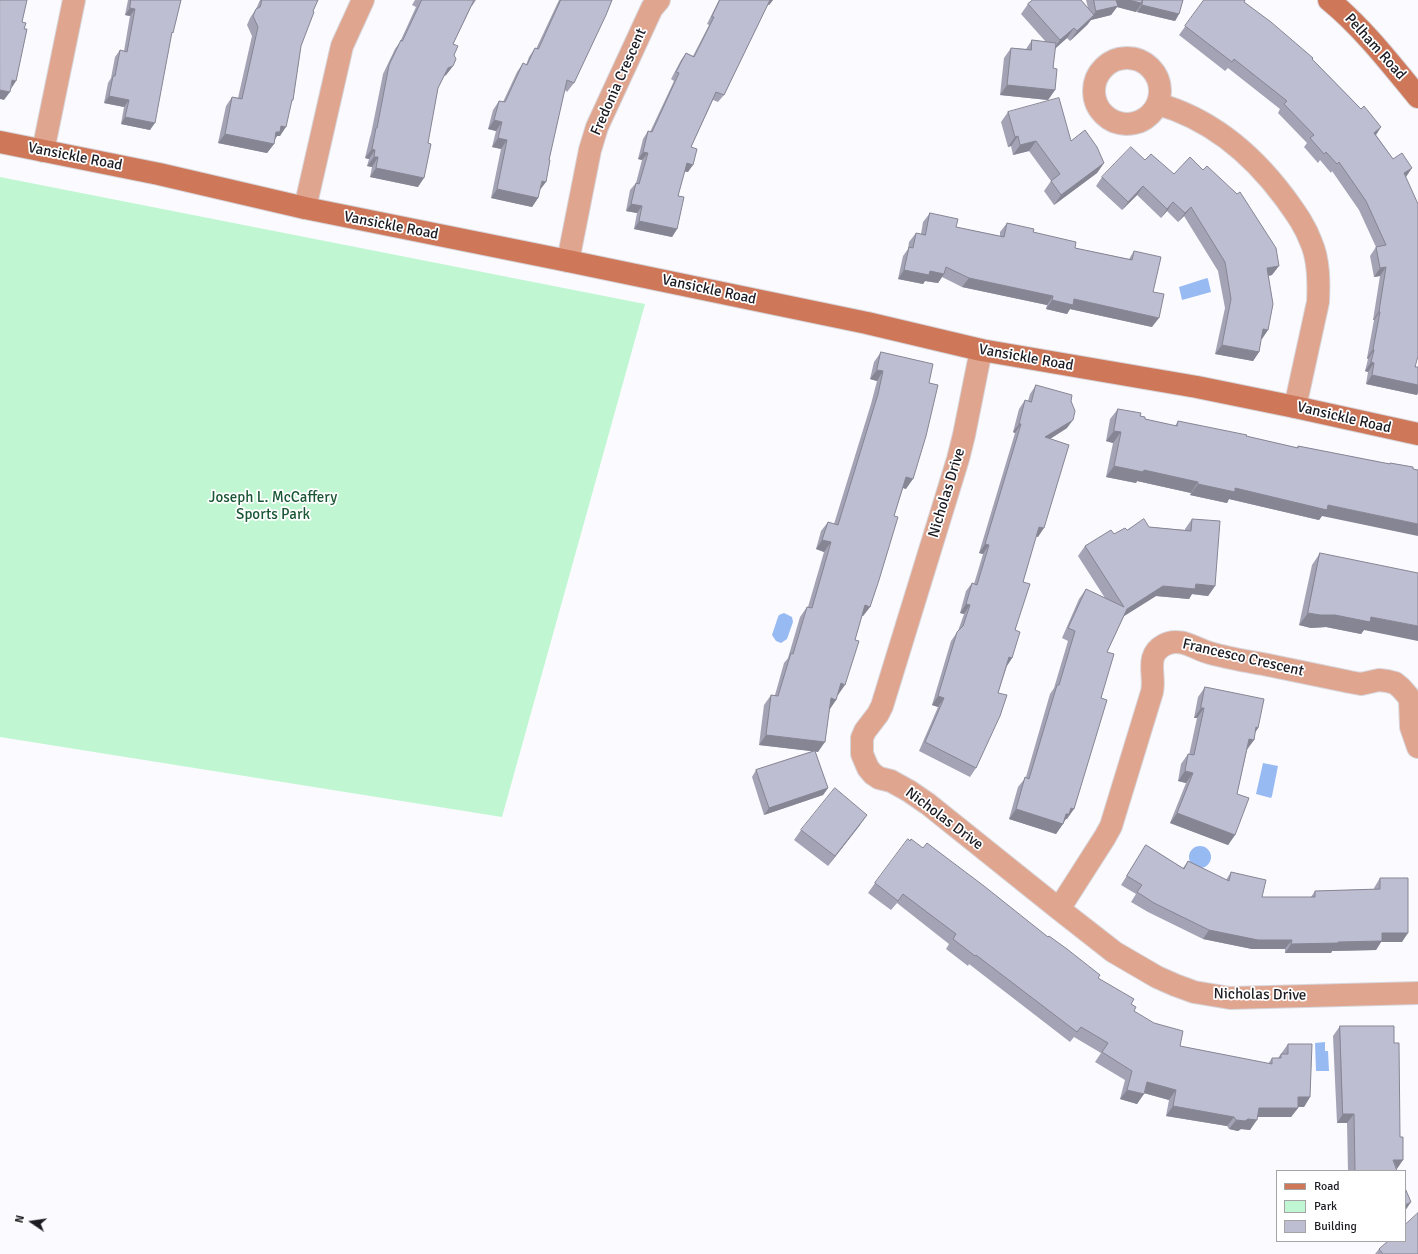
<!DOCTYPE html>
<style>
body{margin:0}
#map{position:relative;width:1418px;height:1254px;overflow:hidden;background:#fbfaff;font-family:Signika,sans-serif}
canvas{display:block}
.legend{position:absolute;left:1276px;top:1170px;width:130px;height:72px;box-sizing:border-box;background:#fff;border:1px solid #a4a4a7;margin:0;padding:5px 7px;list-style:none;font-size:12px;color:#1c1b22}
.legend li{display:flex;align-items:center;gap:8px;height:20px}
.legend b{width:20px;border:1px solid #a4a4a7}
.north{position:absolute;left:12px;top:1202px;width:40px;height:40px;-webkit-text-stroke:3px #fff;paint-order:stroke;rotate:283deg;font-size:11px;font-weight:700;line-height:16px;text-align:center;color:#1c1b22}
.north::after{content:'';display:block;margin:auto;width:14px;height:18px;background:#1c1b22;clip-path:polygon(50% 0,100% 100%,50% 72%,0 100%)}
</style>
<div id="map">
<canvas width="1418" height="1254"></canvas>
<ul class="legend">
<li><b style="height:5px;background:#ce7859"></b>Road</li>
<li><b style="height:11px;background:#c0f7d2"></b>Park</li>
<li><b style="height:11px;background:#bebed3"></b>Building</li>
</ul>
<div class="north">N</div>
</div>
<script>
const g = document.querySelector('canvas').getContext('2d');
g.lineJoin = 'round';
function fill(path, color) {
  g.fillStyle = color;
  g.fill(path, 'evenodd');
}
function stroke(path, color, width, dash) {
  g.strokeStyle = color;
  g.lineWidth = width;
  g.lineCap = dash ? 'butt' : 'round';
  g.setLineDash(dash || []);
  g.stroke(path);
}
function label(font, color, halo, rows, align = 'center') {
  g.font = font + ' Signika,sans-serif';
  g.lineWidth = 3.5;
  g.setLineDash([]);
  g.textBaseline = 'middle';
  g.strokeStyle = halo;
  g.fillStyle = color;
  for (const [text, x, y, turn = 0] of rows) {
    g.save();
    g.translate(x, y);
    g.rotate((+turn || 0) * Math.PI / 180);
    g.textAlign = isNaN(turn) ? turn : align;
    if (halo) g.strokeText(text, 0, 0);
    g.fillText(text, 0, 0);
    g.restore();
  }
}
fill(new Path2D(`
 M0 177 645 304 502 817 0 737Z`), '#c0f7d2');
fill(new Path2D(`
 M1207 278 1208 279 1211 292 1182 300 1179 287Z
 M784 613 792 617 793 622 787 639 781 643 776 641 772 635 778 617 779 615Z
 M1263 763 1278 766 1272 796 1271 798 1256 794Z
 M1189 857a11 11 0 1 1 22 0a11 11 0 1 1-22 0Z
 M1325 1042V1051H1328L1329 1071H1316L1315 1043Z`), '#97baf2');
const street = new Path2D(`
 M1094 91a33 33 0 1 1 66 0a33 33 0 1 1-66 0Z
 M1158 104C1211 119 1253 155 1285 198 1295 212 1305 225 1311 242 1319 260 1319 282 1318 302L1295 407
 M43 151 74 0
 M305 208 342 46 363 0
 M568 261 590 150 597 127 652 8 659 0
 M981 350 964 435 958 459 882 706 878 714 865 731 862 738V754L868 768 873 774 879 778 891 781 909 791 928 804 1059 909 1114 952 1157 977 1175 985 1194 992 1230 998 1418 993
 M1059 909 1105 837 1111 826 1152 692C1156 675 1144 656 1164 645 1180 636 1195 649 1210 653 1227 658 1246 661 1263 664 1292 670 1321 676 1350 682L1361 684 1379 680 1387 681 1395 683 1401 688 1408 696 1410 701 1411 727 1418 747`);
const secondary = new Path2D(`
 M1329 0C1363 28 1390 63 1418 97
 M0 142 159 174 305 208 568 261 867 323 981 350 1197 387 1295 407 1418 434`);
stroke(street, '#d7d6dc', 24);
stroke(secondary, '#d7d6dc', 24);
stroke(street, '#e0a58f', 22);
stroke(secondary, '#ce7859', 22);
fill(new Path2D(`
 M128 0H181L171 35 150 130 121 124 124 107 104 103 108 83 111 78 115 57 120 50 124 51 130 16 125 15Z
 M260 0H318L313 11 301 46 293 100 291 103 280 136H277L274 140V144L267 153 218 143 226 106 232 97 238 98 252 36 247 25 250 18 256 9Z
 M415 0H476L472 6V5L453 44 454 55 453 66 446 75 444 76 438 88 418 187 370 177 372 167 367 166 369 159 365 158 370 137 371 134 383 74 395 49 400 42 416 7 412 5Z
 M559 0H612L574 83 567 92 565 90 538 198 532 207 491 198 501 149 492 147 496 131 488 129 493 110 499 101 503 102 517 72 523 63 526 65 529 57 535 48 536 49Z
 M719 0H773L769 5 768 4 724 95 718 102 713 100 691 147 688 172 684 171 678 196 677 229 672 237 634 229 637 213 626 211 630 190 636 183 642 160 638 159 643 139 648 131 650 132 674 81 671 79 681 60 686 53 693 56 709 25 707 24Z
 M1032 0H1081L1088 8 1086 0H1183L1179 14 1175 21 1137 12 1138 10 1136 12 1117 7 1111 15 1091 20 1087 25 1070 41 1067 38 1055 49 1053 68 1055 90 1048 100 1000 95 1004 58 1011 48 1026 49 1032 40 1046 42 1021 14 1028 4Z
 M1204 0 1244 2 1312 59 1361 109 1381 127 1376 135 1393 159 1406 177 1417 395 1366 384 1368 372 1365 371 1368 359 1367 358 1374 320H1373L1380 276 1374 277 1370 256 1376 247 1359 210 1332 171 1331 173 1320 160 1318 163 1304 147 1307 143 1278 113 1280 109 1228 68 1225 71 1179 35Z
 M1008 112 1071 141 1104 163 1097 173 1054 205 1044 191 1051 181 1029 151 1013 155 1011 146 1008 147 1001 122Z
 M1145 160 1272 275 1269 276 1268 330 1261 339 1259 352 1253 361 1215 354 1225 308 1218 271 1184 216 1178 222 1167 211 1161 218 1137 195 1122 210 1096 186 1102 177Z
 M930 213 956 227 1000 236V232L1007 223 1075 248 1129 259 1134 251 1153 292 1152 327 1070 309 1067 314 1046 309 1047 305 962 287 942 277 938 283 925 281 923 284 898 279 903 256 908 249 909 242 916 233 921 234 923 222Z
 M881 352 906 489 903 488 894 516 870 607 863 616H862L838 695 837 694 836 700 830 709 818 752 815 751 828 788 823 795 764 815 752 777 756 770 813 751 759 745 764 705 771 695H775L784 663 788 658 800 617 807 607H808L824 552 816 549 821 531 828 522 834 524 871 404 877 381 870 379 874 362Z
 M1036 385 1071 401 1067 428 1050 439 1038 537 1036 536 1023 582 1015 630 1012 658 1007 666 998 693 976 768 970 777 919 751 938 707 932 705 951 641 958 631 964 614 960 613 966 591 972 583 974 584 983 554 979 553 1015 433 1013 432 1019 409 1025 400 1028 401 1030 394Z
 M1118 409 1140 416 1145 419 1175 426 1178 421 1297 448 1298 446 1389 464 1390 463 1413 467 1322 516 1319 520 1229 499 1227 503 1190 495 1191 493 1137 481 1136 483 1106 477 1113 443 1106 441 1110 419Z
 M1192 519 1215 586 1208 596 1192 594 1189 599 1156 596 1124 616 1107 652 1101 698 1067 819H1066L1056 834 1009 819 1018 787 1026 777 1050 694 1054 688 1068 641 1062 638 1079 599 1086 589 1105 598 1078 556 1085 546 1114 534 1127 530 1149 527 1185 530V529Z
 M1320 553 1364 630 1361 634 1326 627 1311 628 1299 625 1312 565Z
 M1205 687 1258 728 1255 733 1254 740 1247 750 1237 794 1235 835 1228 845 1170 823 1186 783 1178 781 1181 764 1188 754 1189 755 1197 718H1194L1198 697Z
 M860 825 828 866 794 840 801 830Z
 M910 841 1098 978 1131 1004 1134 1011 1180 1046 1268 1064 1272 1058H1278L1288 1044 1310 1097 1304 1107H1298V1108L1291 1117H1257L1250 1130 1241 1129 1238 1131 1229 1129 1227 1126 1166 1116 1169 1100 1144 1093 1137 1104 1120 1099 1125 1080 1095 1062 1101 1053 1074 1037 1070 1042 969 964 968 966 946 949 949 944 897 903 891 910 868 893 875 883Z
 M1146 845 1183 868 1188 861 1226 880 1231 872 1262 897H1311L1315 891 1374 889V888L1380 878 1402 942H1381L1376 950 1332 951 1331 953H1285V949H1252L1203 939 1148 912 1131 902 1136 894 1121 885Z
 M1340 1026 1397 1169V1171H1348L1347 1123H1337L1333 1036Z
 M1379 1249 1418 1254H1375Z`), '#a3a3b5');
fill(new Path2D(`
 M769 0H773L769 5 766 4Z
 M1113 0H1129L1142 3 1136 12 1117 7 1111 15 1091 20 1087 25 1070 41 1077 31 1092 17 1096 11Z
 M1142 5 1179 14 1175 21 1137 12Z
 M130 8 135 9 130 16 125 15Z
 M1074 28 1067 38 1053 50 1060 40Z
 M453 66 446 75 442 77 448 68Z
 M12 80 16 81 11 89Z
 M1007 85 1055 90 1048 100 1000 95Z
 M0 90 10 92 4 100 0 99Z
 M109 96 129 100 124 107 104 103Z
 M125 117 155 123 150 130 121 124Z
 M494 120 502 122 496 131 488 129Z
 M281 126 286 127 280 136H277L274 141 276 132Z
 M1381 127 1375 136 1374 133Z
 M225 134 274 144 267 153 218 143Z
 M1018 136 1011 146 1008 147 1015 137Z
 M498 138 507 140 501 149 492 147Z
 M1036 141 1029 151 1013 155 1020 145Z
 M372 149 375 150 369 159 365 158Z
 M643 152 648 153 642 160 638 159Z
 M374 157H378L372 167 367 166Z
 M687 163 693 165 688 172 681 171Z
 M1104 163 1097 173 1054 205 1061 195Z
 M376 168 424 178 418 187 370 177Z
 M1412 168 1406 177 1404 173Z
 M542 181 546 182 540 190Z
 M1143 186 1137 195 1122 210 1128 202Z
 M497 189 538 198 532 207 491 198Z
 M1173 202 1167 211 1161 218 1167 209Z
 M631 204 642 206 637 213 626 211Z
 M1191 207 1184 216 1178 222 1185 213Z
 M639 221 677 229 672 237 634 229Z
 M1279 266 1272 275 1261 277 1267 268Z
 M1386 267 1380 276 1374 277 1380 268Z
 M904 270 930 271 944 274 938 283 925 281 923 284 898 279Z
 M969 278 1053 296 1047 305 962 287Z
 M1074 299 1159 318 1152 327 1070 309 1067 314 1046 309 1052 300Z
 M1379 311 1380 312 1374 320H1373Z
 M1263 329 1268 330 1262 339 1257 338Z
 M1222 345 1259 352 1253 361 1215 354Z
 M1373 349 1374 350 1368 359 1367 358Z
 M1371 362 1374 363 1368 372 1365 371Z
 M877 370 883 371 877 381 870 379Z
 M1372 375 1418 385V393L1417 395 1366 384Z
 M1073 420 1067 428 1039 446 1045 437Z
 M1019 424H1021L1015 433 1013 432Z
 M1114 431 1121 432 1113 443 1106 441Z
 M1114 466 1144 470 1198 482 1191 493 1137 481 1136 483 1106 477Z
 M906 477 913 479 906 489 900 487Z
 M1198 484 1235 488 1328 505 1418 524V536L1322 516 1319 520 1229 499 1227 503 1190 495Z
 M1039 527 1044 528 1038 537 1033 535Z
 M822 540 831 542 824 552 816 549Z
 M985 544 989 545 983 554 979 553Z
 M1196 584 1215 586 1208 596 1192 594 1189 599 1156 596 1121 618 1127 609 1163 586Z
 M966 604 970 605 964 614 960 613Z
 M865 605 870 607 863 616 859 615Z
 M1308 613 1371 617 1418 626V641L1364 630 1361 634 1326 627 1311 628 1299 625Z
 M1009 657 1012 658 1006 667Z
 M841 683 845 685 838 695 834 693Z
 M938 696 944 698 938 707 932 705Z
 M831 698 836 700 829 710Z
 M1201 708H1204L1197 718H1194Z
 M1256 727 1258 728 1251 738Z
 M766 735 825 742 818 752 759 745Z
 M1249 739 1254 740 1246 750Z
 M1185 771 1193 773 1186 783 1178 781Z
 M828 788 823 795 764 815 769 808Z
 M1071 808 1074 809 1067 819H1066L1062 824H1063L1056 834 1009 819 1016 809Z
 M1177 813 1235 835 1228 845 1170 823Z
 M867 815 860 825 828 866 835 856Z
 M1209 930 1292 940 1285 949H1252L1203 939Z
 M1382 933H1408L1402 942H1381L1376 950 1332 951 1331 953H1285L1291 944 1338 942Z
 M1147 1082 1176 1090 1169 1100 1140 1092Z
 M1127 1090 1144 1094 1137 1104 1120 1099Z
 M1298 1097H1310L1304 1107H1292Z
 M1173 1106 1234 1117 1227 1126 1166 1116Z
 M1259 1108H1298L1291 1117H1252Z
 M1343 1114H1354L1347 1123H1337Z
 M1248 1119 1257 1120 1250 1130 1241 1129 1238 1131 1229 1129 1236 1120Z
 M1393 1160H1403L1397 1169Z
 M1411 1202 1405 1211V1205Z`), '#858594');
const building = new Path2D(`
 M0 0H27L22 22 26 23 24 29H27L16 81 12 80 10 92 0 90Z
 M131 0H181L173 33 172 32 155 123 125 117 129 100 109 96 113 76H115L120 50 127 52 135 9 130 8Z
 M262 0H318L313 11 314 12 301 46 293 100H292L286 127 281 126 280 132H276L274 144 225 134 232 97 242 99 258 27 253 16 256 9 260 7Z
 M422 0H474L453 44 458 46 454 55 456 59 453 66 448 68 438 88 428 143 431 144 424 178 376 168 378 157H374L375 150 372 149 376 128H377L389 65 401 40 402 41Z
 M561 0H612L606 15 574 83 567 80 549 160H550L546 182 542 181 538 198 497 189 507 140 498 138 502 122 494 120 499 101 505 102 523 63 527 65 535 48 538 49Z
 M720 0H770L724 95 716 92 691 147 697 149 693 165 687 163 678 196 684 197 677 229 639 221 642 206 631 204 636 183 639 184 648 153 643 152 648 131 652 132 679 73 676 72 686 53 694 57 714 17H712Z
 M1033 0H1081L1094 15 1077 31 1074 28 1060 40 1028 4Z
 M1094 0H1116L1118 6 1096 11Z
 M1129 0H1142V3Z
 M1143 0H1183L1179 14 1142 5Z
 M1204 0H1245L1244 2 1271 22 1313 58 1312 59 1361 109 1364 106 1381 127 1374 133 1393 159 1402 153 1412 168 1404 173 1418 204V356L1415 367H1418V385L1372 375 1374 363 1371 362 1374 350 1373 349 1380 312 1379 311 1386 267 1380 268 1376 247 1386 245 1366 201 1339 162 1337 164 1326 152 1324 154 1310 138 1314 135 1284 104 1287 101 1234 59 1232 62 1185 26Z
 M1032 40 1056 43 1053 68 1057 69 1055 90 1007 85 1011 48 1031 50Z
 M1059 98 1071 141 1085 130 1097 147 1104 163 1061 195 1051 181 1060 174 1036 141 1020 145 1018 136 1015 137 1008 112Z
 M1131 147 1145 160 1151 154 1174 174 1190 157 1203 170 1207 166 1237 194 1240 192 1276 248 1279 266 1267 268 1273 304 1268 330 1263 329 1259 352 1222 345 1231 299 1225 262 1191 207 1185 213 1173 202 1167 209 1143 186 1128 202 1102 177Z
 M930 213 958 219 956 227 1004 237 1007 223 1034 229 1033 232 1076 242 1075 248 1132 260 1134 251 1161 257 1153 292 1164 294 1159 318 1074 299 1073 305 1052 300 1053 296 969 278 946 267 944 274 930 271 929 275 904 270 909 247 913 248 916 233 925 235Z
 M881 352 933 364 929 383 938 385 926 436 913 479 906 477 894 516 898 517 879 580 870 607 865 605 855 640 859 641 845 685 841 683 836 700 831 698 825 742 766 735 771 695 778 696 791 653 793 654 807 607 812 608 831 542 822 540 828 522 838 525 878 394 883 371 877 370Z
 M1036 385 1072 395 1071 401 1075 411 1073 420 1045 437 1069 445 1044 528 1039 527 1023 582 1030 584 1015 630 1020 632 1012 658 1009 657 998 693 1007 695 1000 716 976 768 925 742 944 698 938 696 957 632 963 626 970 605 966 604 972 583 977 585 989 545 985 544 1021 424H1019L1025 400 1031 402Z
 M1118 409 1141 413 1140 416 1145 417V419L1177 426 1178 421 1247 435 1246 436 1298 448V446L1390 464V463L1413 467V469L1418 470V524L1328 505 1327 510 1235 488V492L1198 484V482L1144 470 1143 472 1114 466 1121 432 1114 431Z
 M1144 519 1149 527 1191 531 1192 519 1220 521 1215 586 1196 584 1195 589 1163 586 1127 609 1107 652 1114 654 1101 698 1107 700 1074 809 1071 808 1069 814H1066L1063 824 1016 809 1025 777 1029 779 1057 685H1059L1075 631 1068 628 1086 589 1124 607 1085 546 1111 530 1114 534 1125 528 1127 530Z
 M1320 553 1418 573V626L1371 617 1370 622 1335 615H1320L1308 613Z
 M1205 687 1264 699 1258 728 1256 727 1254 740 1249 739 1237 794 1249 798 1235 835 1177 813 1193 773 1185 771 1188 754 1194 755 1204 708H1201Z
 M815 751 828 788 769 808 756 770Z
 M835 788 867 815 835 856 801 830Z
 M908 839 910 841 911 839 923 848 927 843 984 886 1048 937 1049 936 1067 949 1100 975 1098 978 1134 999 1131 1004 1136 1007 1134 1011 1154 1023 1183 1031 1180 1046 1272 1064V1058H1281V1054H1288V1044H1312L1310 1097H1298V1108H1259L1257 1120 1248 1119 1245 1121 1236 1120 1234 1117 1173 1106 1176 1090 1147 1082 1144 1094 1127 1090 1132 1071 1102 1052 1108 1043 1081 1027 1077 1032 976 955 975 956 953 939 956 934 903 894 898 901 875 883Z
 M1146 845 1184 869 1188 861 1229 881 1231 872 1266 880 1262 897H1315V891L1380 889V878H1408V933H1382V941L1338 942V943L1291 944 1292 940H1258L1209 930 1154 903 1137 892 1142 885 1127 876Z
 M1340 1026H1394V1043H1399L1400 1137H1403V1160H1393L1397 1171H1355L1354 1114H1343Z
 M1405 1188 1411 1202 1405 1205Z
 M1418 1213V1254H1383L1379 1249 1388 1241H1405V1225Z`);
fill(building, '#bebed3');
stroke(building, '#858594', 1);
label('15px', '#1c1b22', '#fff', [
 ["Pelham Road",1375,47,48],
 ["Fredonia Crescent",619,82,-66],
 ["Vansickle Road",75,157,11],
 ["Vansickle Road",391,226,11],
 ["Vansickle Road",709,290,12],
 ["Vansickle Road",1026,358,10],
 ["Vansickle Road",1344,418,13],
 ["Nicholas Drive",947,493,-73],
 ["Francesco Crescent",1243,658,13],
 ["Nicholas Drive",944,819,37],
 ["Nicholas Drive",1260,995,1]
]);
label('15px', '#195634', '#fff', [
 ["Joseph L. McCaffery",273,498],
 ["Sports Park",273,515]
]);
</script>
